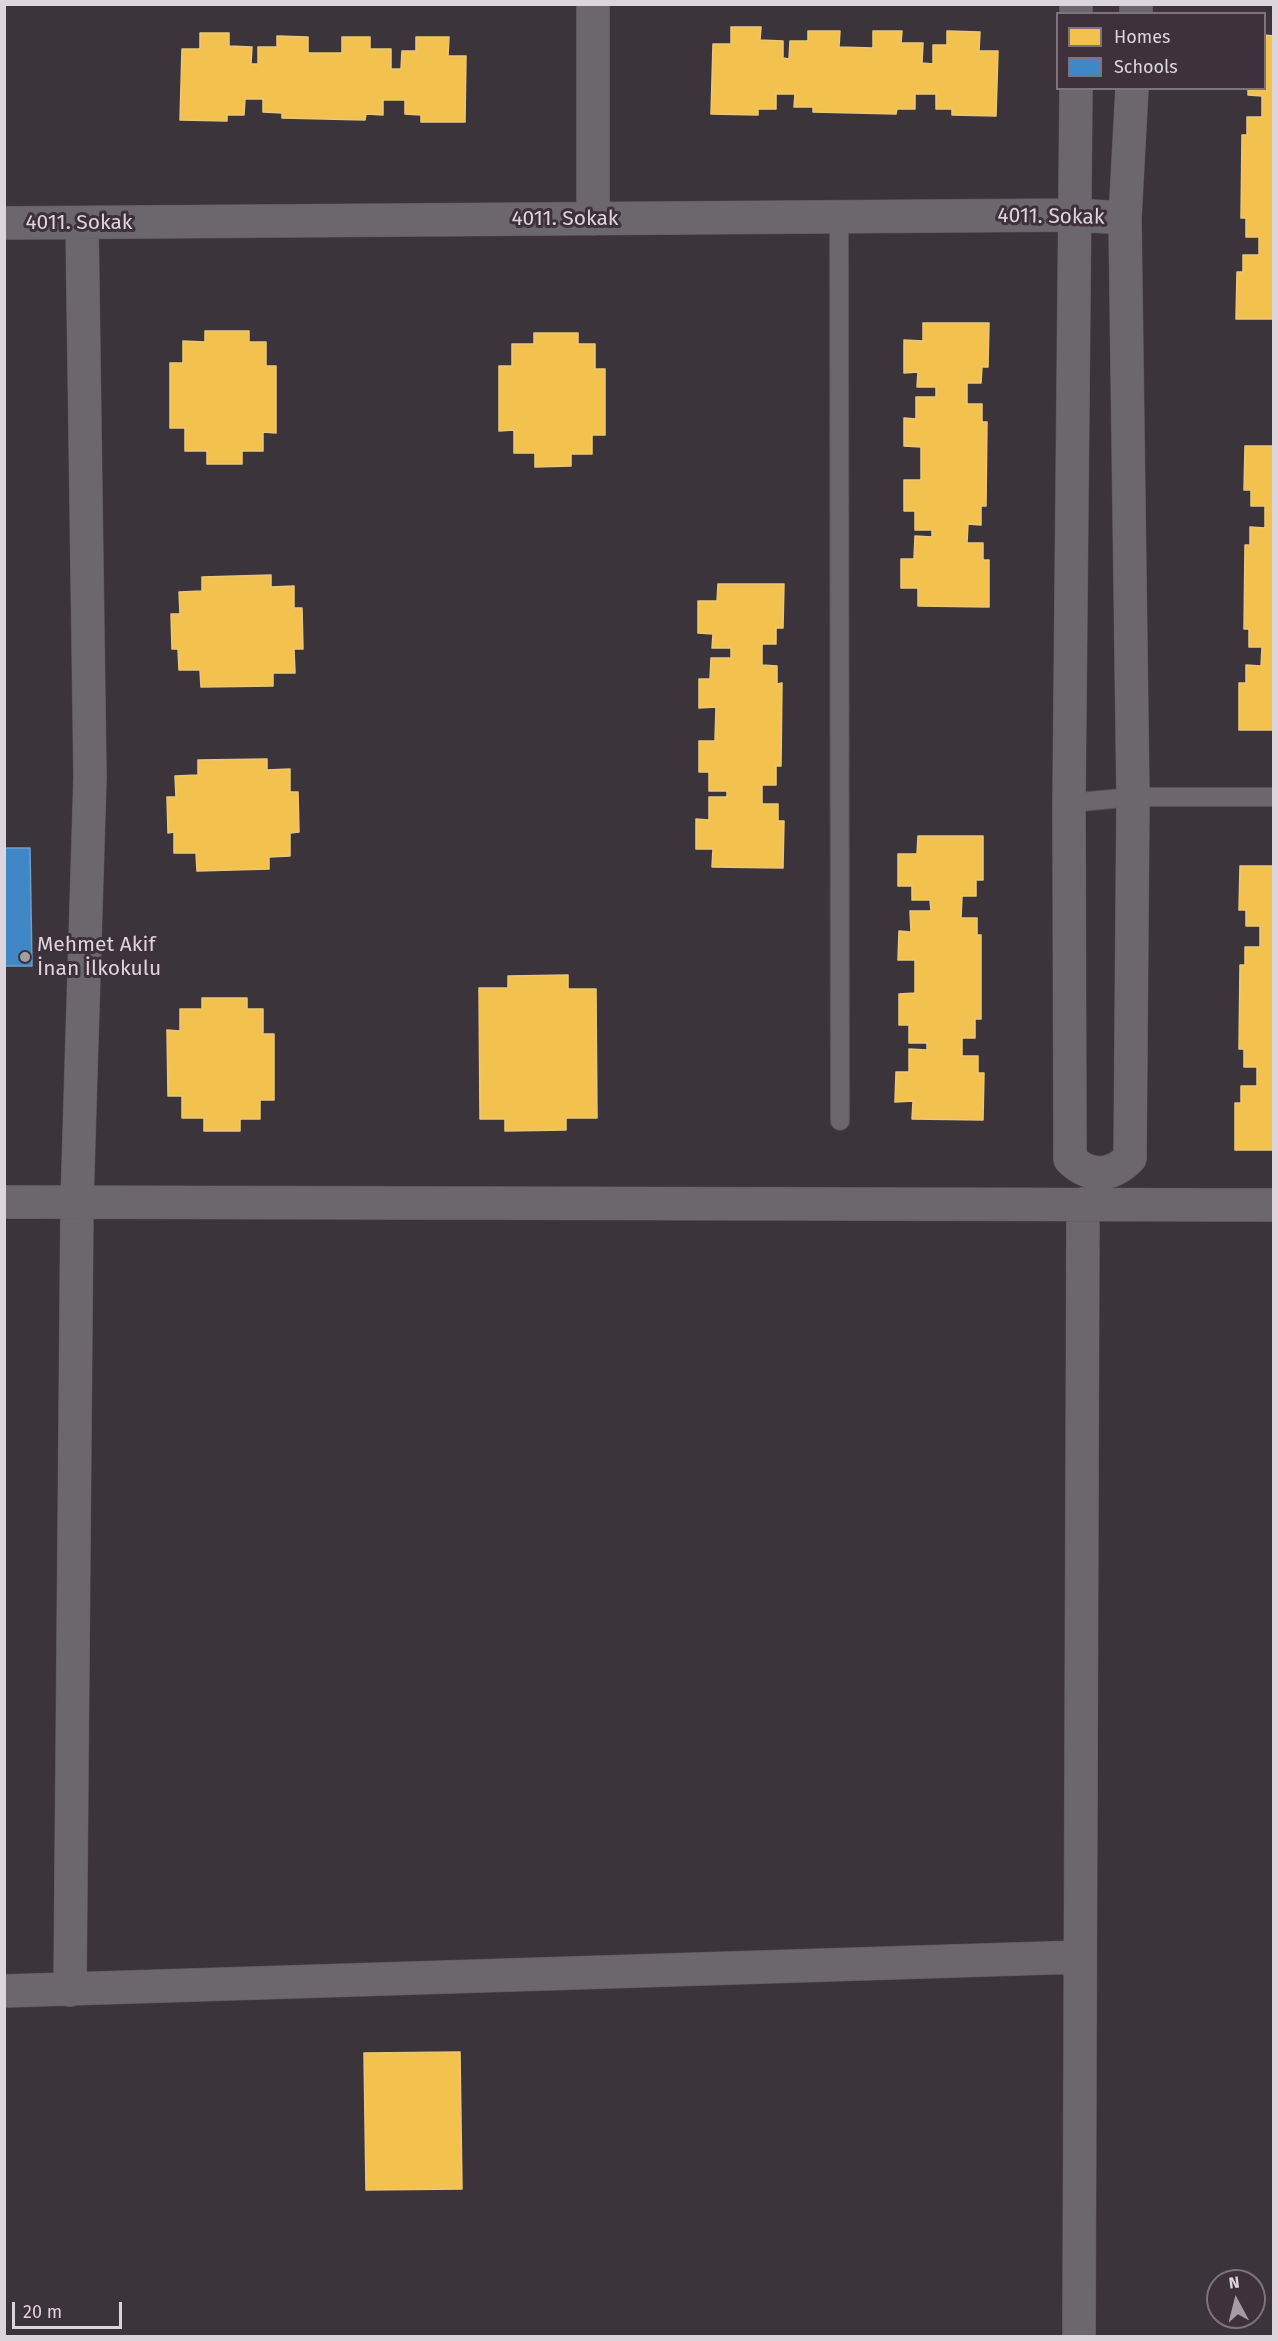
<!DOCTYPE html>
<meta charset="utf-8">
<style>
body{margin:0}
#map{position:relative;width:1278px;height:2341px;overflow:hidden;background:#3b343a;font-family:"Fira Sans",sans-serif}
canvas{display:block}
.frame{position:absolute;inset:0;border:6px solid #ddd5dc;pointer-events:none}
.legend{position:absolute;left:1056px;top:12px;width:210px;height:78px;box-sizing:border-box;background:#3e313c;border:2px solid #7e737c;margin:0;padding:8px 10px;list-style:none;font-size:18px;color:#ddd5dc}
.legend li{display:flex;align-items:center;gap:12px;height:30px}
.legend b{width:30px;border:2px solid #7e737c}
.north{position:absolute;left:1206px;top:2269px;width:60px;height:60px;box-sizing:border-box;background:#3e313c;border:2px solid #7e737c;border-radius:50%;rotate:353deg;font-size:16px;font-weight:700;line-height:24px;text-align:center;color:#ddd5dc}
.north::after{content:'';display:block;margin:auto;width:21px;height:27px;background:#a49da3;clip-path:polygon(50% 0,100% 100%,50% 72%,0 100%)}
.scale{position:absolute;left:12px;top:2302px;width:110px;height:27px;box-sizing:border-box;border:3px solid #ddd5dc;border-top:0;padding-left:8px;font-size:18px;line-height:21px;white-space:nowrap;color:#ddd5dc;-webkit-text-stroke:4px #3e313c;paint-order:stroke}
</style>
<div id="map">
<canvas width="1278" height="2341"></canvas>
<div class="frame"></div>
<ul class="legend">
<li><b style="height:16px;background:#f2c14e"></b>Homes</li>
<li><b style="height:16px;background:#3f88c5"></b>Schools</li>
</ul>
<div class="north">N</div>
<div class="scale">20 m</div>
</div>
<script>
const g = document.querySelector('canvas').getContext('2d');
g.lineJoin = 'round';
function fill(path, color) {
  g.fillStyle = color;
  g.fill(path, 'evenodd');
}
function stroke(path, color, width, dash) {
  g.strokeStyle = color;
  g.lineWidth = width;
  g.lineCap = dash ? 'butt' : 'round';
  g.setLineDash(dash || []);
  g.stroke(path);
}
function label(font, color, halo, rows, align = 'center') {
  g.font = font + ' "Fira Sans",sans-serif';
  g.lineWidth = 6;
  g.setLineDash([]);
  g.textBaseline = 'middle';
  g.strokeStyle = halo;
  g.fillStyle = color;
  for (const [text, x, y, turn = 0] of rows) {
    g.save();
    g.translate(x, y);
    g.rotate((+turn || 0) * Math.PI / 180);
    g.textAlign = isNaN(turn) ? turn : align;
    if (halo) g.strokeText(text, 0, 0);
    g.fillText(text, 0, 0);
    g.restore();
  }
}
const homes = new Path2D(`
 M731 27H761L760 40 783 41V58L789 59 790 41H808V31H840L839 47 873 48V31H902L901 43H923L922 63 933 64V45H947V31L980 32 979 51H998L996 116 952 115V109H936V94H915V109H897L896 114 813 112V107H794L795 94H776V109H758V115L711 114 713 44H731Z
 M200 33H229V46L252 47 251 64H258V47H277V36L308 37V53H342V37H370V49H391V69H401L402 51H416V37H449L448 56H466L465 122H421V115L405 114V100H383V115L366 114 365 120 282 118V113L263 112V99H245L244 115H227V121L180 120 182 49H200Z
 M1264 35 1274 36V319H1236L1237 272H1243V255H1259V237H1246V218H1241L1242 135H1247V117H1262V96L1248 95V88H1264Z
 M923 323H989L988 367H982L981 383H967V404H982V422H987L986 506H981V525L968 524 967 543H983V560H989V607L918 606V588H901V559H914L915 536 932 537V530H915V511H904V480H921V447L904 446V418L916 419V397H936V387H917L918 372 904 373V340L923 341Z
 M205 331H249V342H266V366H276V433L263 432V451H242V464H207V451H185V428H170V363H183V341L205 342Z
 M534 333H578V344H595V369H605V435H592V454H571V466L535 467V453H514V430L499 431V366H512V344H534Z
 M1245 446H1274V730H1239V683H1246V665L1261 666 1262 647H1249V629H1244L1245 545H1250V527L1265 528V506H1251V490H1244Z
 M271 575V587L294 586V608H302L303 649H294L295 673H273V686L201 687 200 670H179L178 649H172L171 614H180L179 592 202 591V577Z
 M718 584H784L783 628H776V644H762V665L777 666V684L782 683 781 766H776V785H762V804H778V821H784L783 868 712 867 713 849H696V819L709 820V797H727V791H709V772H699V741H715L716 707 699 708V679H710L711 658H731V648H712L713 634 698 633V601H717Z
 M267 759V770L290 769V792H298L299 832 290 833V856L269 857V869L197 871 196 853H174V832L168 833 167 797H176L175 776 198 775V760Z
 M918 836H983V880H976V896H962L961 918H977V935H981V1019H975V1038H962V1056H978V1073H984L983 1120 912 1119 913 1101 895 1102 896 1072H909V1049L927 1050V1043H909V1025H899V994L915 993V960H898L899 931 911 932 910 911H931L930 900H912V886H898V854H917Z
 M1240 866H1274V1150H1235V1103H1241V1086H1257V1067H1244V1049H1239L1240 965H1245V947H1260V926H1246V910H1239Z
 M568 975V989H596L597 1118H566V1130L505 1131V1119H480L479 988H508V976Z
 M202 998H247V1009H263V1034H274V1100H260V1119H240V1131H204V1118H182V1096H168L167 1030 180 1031V1009H202Z
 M460 2052 462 2189 366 2190 364 2053Z`);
fill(homes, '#f2c14e');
stroke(homes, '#ecc779', 1.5);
const schools = new Path2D(`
 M4 848H30L32 966H4Z`);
fill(schools, '#3f88c5');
stroke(schools, '#6e9fcc', 1.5);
const service = new Path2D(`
 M839 217 840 1121
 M1069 803 1133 797H1274`);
const minor = new Path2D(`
 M1076 4V14
 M1136 14V4
 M1076 88 1069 803 1070 1159C1089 1178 1112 1177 1130 1158L1133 797 1125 218 1132 88
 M593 219V4
 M4 223 1075 215 1125 218
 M4 1202 1274 1205
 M70 1990 77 1202 90 777 82 223
 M4 1991 1080 1957
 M1079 2336 1083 1204`);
stroke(service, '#575256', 20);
stroke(minor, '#575256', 34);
stroke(service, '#6b676d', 18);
stroke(minor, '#6b676d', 33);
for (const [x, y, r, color] of [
 [25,957,6,"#a49da3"]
]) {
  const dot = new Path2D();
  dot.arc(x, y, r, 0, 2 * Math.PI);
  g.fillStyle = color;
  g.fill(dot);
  stroke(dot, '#3e313c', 2);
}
label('21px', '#ddd5dc', '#3e313c', [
 ["4011. Sokak",1051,217,1],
 ["4011. Sokak",565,219],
 ["4011. Sokak",79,223]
]);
label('21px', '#ddd5dc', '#3e313c', [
 ["Mehmet Akif",37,945],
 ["İnan İlkokulu",37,969]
], 'left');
</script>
